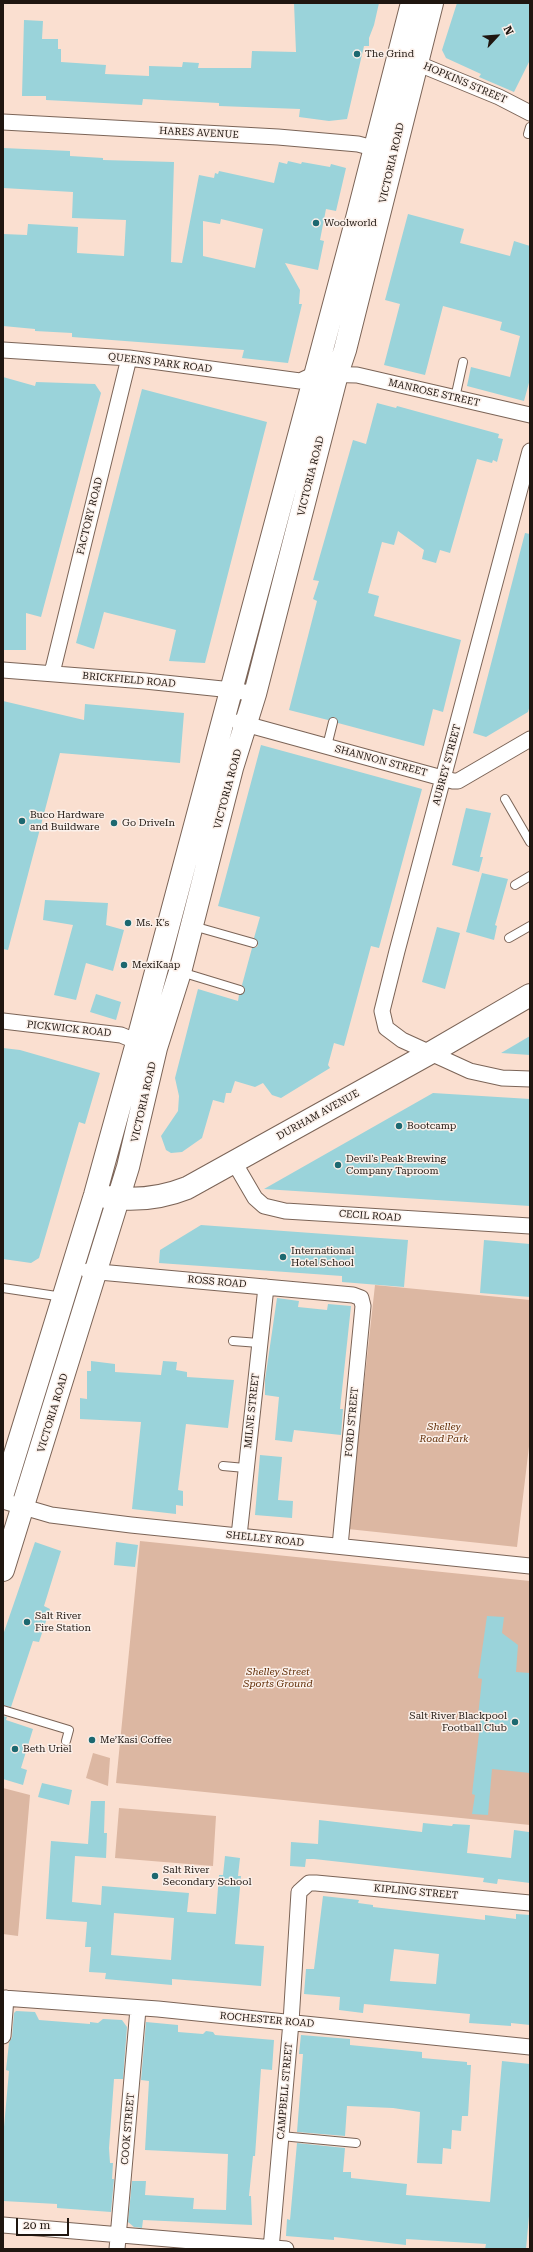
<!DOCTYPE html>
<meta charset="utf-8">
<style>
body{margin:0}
#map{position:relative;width:533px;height:2252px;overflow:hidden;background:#fadfd0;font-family:"Roboto Serif",serif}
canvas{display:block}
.frame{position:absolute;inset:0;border:4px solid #1f1610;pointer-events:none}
.north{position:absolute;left:477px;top:16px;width:40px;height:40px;-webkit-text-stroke:3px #fbf0ea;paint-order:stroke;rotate:64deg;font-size:11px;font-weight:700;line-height:16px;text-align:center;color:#1f1610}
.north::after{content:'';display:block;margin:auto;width:14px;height:18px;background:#1f1610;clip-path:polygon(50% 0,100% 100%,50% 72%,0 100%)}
.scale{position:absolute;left:16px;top:2218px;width:53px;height:18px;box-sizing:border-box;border:2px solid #1f1610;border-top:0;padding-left:5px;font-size:12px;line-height:14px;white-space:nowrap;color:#1f1610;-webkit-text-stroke:3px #fbf0ea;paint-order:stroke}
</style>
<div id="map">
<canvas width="533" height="2252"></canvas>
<div class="frame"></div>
<div class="north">N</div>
<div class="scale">20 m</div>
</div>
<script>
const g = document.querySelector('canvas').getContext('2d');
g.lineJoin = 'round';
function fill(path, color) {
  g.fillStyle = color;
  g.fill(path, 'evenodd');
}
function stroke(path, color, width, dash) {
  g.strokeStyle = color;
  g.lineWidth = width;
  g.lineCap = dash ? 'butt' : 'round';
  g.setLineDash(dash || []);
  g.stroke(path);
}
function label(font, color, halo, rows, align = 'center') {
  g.font = font + ' "Roboto Serif",serif';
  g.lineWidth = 3;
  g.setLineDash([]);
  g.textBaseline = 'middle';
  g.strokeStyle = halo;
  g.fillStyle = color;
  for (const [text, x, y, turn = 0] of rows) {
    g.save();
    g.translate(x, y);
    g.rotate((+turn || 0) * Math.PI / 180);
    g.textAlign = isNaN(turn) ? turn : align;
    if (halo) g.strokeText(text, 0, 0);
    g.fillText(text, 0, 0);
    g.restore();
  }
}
fill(new Path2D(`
 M375 1285 530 1300V1438L517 1547 348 1529Z
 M140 1541 530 1581V1825L116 1783Z
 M93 1753 110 1758 108 1786 86 1778Z
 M3 1788 30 1795 18 1936 3 1934Z
 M119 1808 216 1816 213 1866 115 1858Z`), '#dcb7a2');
fill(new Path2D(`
 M294 3H379L374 25 369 38V46H364L347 119 329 121 299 117 300 109 219 106V103L143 99 142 105 46 100V96H22L24 20 43 21 42 39H58V49H61V62L106 65 105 74 149 76V66L182 67 183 62 199 63 198 68H251L252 51 296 52Z
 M457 3H530V60L514 92 479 77 481 74 446 58 442 50Z
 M3 148 70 151V156L103 158V160L174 162 171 262 182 263 199 175 214 178 215 173 218 174 219 171 274 183 279 162 287 164 288 161 301 164 302 162 330 167 331 164 346 168 336 211 326 209 320 240 324 241 318 270 285 263 300 290 299 304H302L288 363 242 358 244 350 72 337V333L35 331V329L3 326V234L27 235 28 224 78 227 77 253 124 256 126 220 72 218 73 192 3 188ZM221 219 263 229 255 268 203 256V221L220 224Z
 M408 214 464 229 460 243 510 256 514 241 530 246V379L524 401 467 386 471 367 510 377 520 336 500 330 502 322 443 306 425 375 384 365 400 304 385 300Z
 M3 377 35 386 36 382 95 384 101 393 41 617 26 613V650H3Z
 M142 389 267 422 205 663 169 661 176 630 104 612 94 649 76 643Z
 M377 403 396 408 397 406 499 434 498 438 503 439 497 462 493 460 492 463 477 459 450 553 440 550 436 563 422 559 424 550 398 531 394 545 382 542 368 593 379 596 374 616 461 640 443 712 433 709 424 746 338 723 335 717 328 720 289 710 317 601 313 599 319 581 313 580 353 440 366 444Z
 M525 533 530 534V705L528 712 486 737 473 733Z
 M3 701 84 720 85 704 184 713 180 763 60 753 8 950 3 949Z
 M261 745 422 789 379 948 371 946 344 1046 334 1043 328 1065 330 1068 281 1098 272 1095 263 1083 255 1087 235 1081 231 1093H226L224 1103 213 1100 202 1138 182 1152 171 1153 166 1150 161 1136 178 1111 179 1096 175 1078 198 989 238 1001 239 995 245 991 242 985 252 948 257 947 258 944 254 938 260 917 218 906Z
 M466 808 491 813 480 857H483L479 872 452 865Z
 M482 873 508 879 495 925 497 926 494 940 466 932Z
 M45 900 108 903 106 925 124 930 113 971 86 963 76 1000 54 995 73 925 43 920Z
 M437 927 460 933 445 989 422 982Z
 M96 994 121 1002 116 1020 90 1012Z
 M530 1036V1055L501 1053Z
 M3 1048 20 1050 100 1073 85 1124 79 1122 39 1258 31 1263 3 1259Z
 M433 1093 530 1099V1206L264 1189Z
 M201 1225 408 1240 404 1287 342 1282V1276L159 1263 160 1250Z
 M484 1240 530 1244V1297L480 1293Z
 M277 1298 299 1301 298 1307 327 1310 328 1304 351 1306 340 1409H343L341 1435 294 1430 292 1442 275 1440 279 1397 265 1395V1380Z
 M91 1361 115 1364V1372L161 1375 163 1361 177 1362 176 1370 187 1372V1377L234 1380 228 1428 186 1424 178 1490 183 1491V1506L176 1505V1514L132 1509 141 1422 80 1419V1398L87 1399V1371H91Z
 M260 1455 282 1457 278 1500 293 1501 292 1518 255 1515Z
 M35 1542 61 1551 44 1606 50 1609 39 1642 33 1641 11 1707 3 1705V1635Z
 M116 1542 138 1545 135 1567 114 1565Z
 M487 1616 504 1617 502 1633 518 1645 516 1672 530 1673V1773L492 1769 488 1815 472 1814 475 1795 472 1794 481 1716H478L482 1679 478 1678Z
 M3 1716 7 1717 6 1720 33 1729 21 1768 27 1770 23 1785 3 1779Z
 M42 1783 72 1790 69 1805 38 1797Z
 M91 1801H105L104 1833H107L106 1858 75 1856 72 1902 101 1905 102 1886 189 1893 187 1912 216 1914 219 1875H223L225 1856 240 1858 238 1876H241L235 1944 264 1946 261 1986 172 1979V1985L105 1979 106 1973 89 1972 91 1947H85L87 1922 46 1919 51 1841 88 1844ZM114 1913 174 1918 171 1960 111 1955Z
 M319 1820 422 1832 423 1823 452 1826 453 1824 470 1825 467 1853 511 1858 514 1830 529 1832 530 1883 498 1879 497 1884 483 1882 484 1878 314 1859H306L305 1867 290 1866 291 1842 318 1844Z
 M323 1896 359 1900 358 1903 373 1905V1907L485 1920V1915L516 1919V1914L530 1915V2025L511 2023V2026L469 2023 470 2014 364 2004 363 2013 339 2010 340 1997 304 1994 306 1969H314ZM394 1949 439 1954 436 1984 390 1981Z
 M16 2011 35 2012 39 2020 90 2024V2022L98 2023 103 2019 122 2020 127 2027 123 2079H114L109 2148 110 2163H113L112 2179H114L111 2212 57 2208V2204L3 2201V2138L9 2071 6 2070 9 2043 12 2037 14 2013Z
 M146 2022 178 2025V2032L203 2034 206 2031 213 2032 215 2035 274 2040 272 2070 261 2069 255 2156H253L249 2196H251L252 2225 143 2220 142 2228 134 2227 128 2222 132 2181H146L145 2195 194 2198 193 2209 226 2210 228 2154 145 2150 149 2081 141 2080Z
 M301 2035 350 2039V2045L422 2052V2058L467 2062V2065H471L468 2116H462L461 2131 452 2130 451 2149 443 2148 442 2164 417 2163 420 2112 393 2108 347 2106 345 2136 297 2132 303 2054H299Z
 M502 2061 530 2064V2205L526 2249H485L486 2244 406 2239V2245L334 2237V2240L286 2236 287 2219 290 2220 297 2143 345 2148 343 2172H351V2178L407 2184 406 2195 490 2202Z`), '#9ad3da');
const lane = new Path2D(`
 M528 134 530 127
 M455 398 463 362
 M327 746 333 722
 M505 799 530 842
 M515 885 530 876
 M193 926 253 943
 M509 938 530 926
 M181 972 240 990
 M3 1288 63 1297
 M233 1341 259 1343
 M223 1466 245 1468
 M3 1710 69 1730 66 1741
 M281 2136 356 2143`);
const street = new Path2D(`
 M409 60 499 97 530 113
 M3 122 278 137 358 144 384 151
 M3 350 129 358 300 381 315 374 357 375 530 415
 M530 451 397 951 382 1011 386 1028 402 1040 470 1071 502 1078 530 1079
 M3 670 145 681 232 690 255 694
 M52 673 129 358
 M238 722 453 781H458L530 739
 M3 1021 121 1035 145 1045
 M234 1162 255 1198 264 1206 285 1211 530 1226
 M88 1271 353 1295 361 1298 363 1306 340 1546
 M3 1501 51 1515 131 1525 530 1566
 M239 1536 266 1287
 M3 1998 158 2009 530 2047
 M3 2036 6 1998
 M3 2225 286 2249
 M117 2249 138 2009
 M271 2249 291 2022 299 1892 309 1883H316L530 1903`);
const secondary = new Path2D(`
 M106 1197C133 1201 162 1198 187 1188L432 1052 530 995
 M3 1493 95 1195 137 1043 356 222 412 3
 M3 1570 128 1167 156 1048 180 972 232 768 255 694 337 374 345 350 432 3`);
stroke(lane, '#7b6457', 10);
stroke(street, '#7b6457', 17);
stroke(secondary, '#7b6457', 24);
stroke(lane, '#fff', 8);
stroke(street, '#fff', 15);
stroke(secondary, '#fff', 22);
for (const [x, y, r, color] of [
 [357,54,4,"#1c6870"],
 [316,223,4,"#1c6870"],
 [22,821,4,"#1c6870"],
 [114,823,4,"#1c6870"],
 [128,923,4,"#1c6870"],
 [124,965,4,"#1c6870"],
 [399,1126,4,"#1c6870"],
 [338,1165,4,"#1c6870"],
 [283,1257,4,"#1c6870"],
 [27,1622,4,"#1c6870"],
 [515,1722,4,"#1c6870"],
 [92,1740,4,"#1c6870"],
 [15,1749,4,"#1c6870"],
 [155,1876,4,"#1c6870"]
]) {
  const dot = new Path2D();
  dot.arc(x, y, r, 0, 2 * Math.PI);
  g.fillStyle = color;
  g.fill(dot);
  stroke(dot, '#fbf0ea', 1.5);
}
label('10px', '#1f1610', '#fbf0ea', [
 ["The Grind",365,54],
 ["Woolworld",324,223],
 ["Buco Hardware",30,815],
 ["and Buildware",30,827],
 ["Go DriveIn",122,823],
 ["Ms. K's",136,923],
 ["MexiKaap",132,965],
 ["Bootcamp",407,1126],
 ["Devil's Peak Brewing",346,1159],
 ["Company Taproom",346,1171],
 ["International",291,1251],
 ["Hotel School",291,1263],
 ["Salt River",35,1616],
 ["Fire Station",35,1628],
 ["Salt River Blackpool",507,1716,"right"],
 ["Football Club",507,1728,"right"],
 ["Me’Kasi Coffee",100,1740],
 ["Beth Uriel",23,1749],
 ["Salt River",163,1870],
 ["Secondary School",163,1882]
], 'left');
label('10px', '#1f1610', '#fbf0ea', [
 ["HOPKINS STREET",465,83,23],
 ["HARES AVENUE",199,133,3],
 ["VICTORIA ROAD",392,163,-77],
 ["QUEENS PARK ROAD",160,363,7],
 ["MANROSE STREET",434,393,13],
 ["VICTORIA ROAD",311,476,-76],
 ["FACTORY ROAD",90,516,-76],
 ["BRICKFIELD ROAD",129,680,5],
 ["SHANNON STREET",381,761,15],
 ["AUBREY STREET",447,765,-75],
 ["VICTORIA ROAD",228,789,-75],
 ["PICKWICK ROAD",69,1029,6],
 ["VICTORIA ROAD",144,1102,-77],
 ["DURHAM AVENUE",318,1115,-29],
 ["CECIL ROAD",370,1216,4],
 ["ROSS ROAD",217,1282,5],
 ["MILNE STREET",252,1411,-84],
 ["VICTORIA ROAD",53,1413,-73],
 ["FORD STREET",352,1422,-85],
 ["SHELLEY ROAD",265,1539,6],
 ["KIPLING STREET",416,1892,5],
 ["ROCHESTER ROAD",267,2020,5],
 ["CAMPBELL STREET",285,2091,-85],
 ["COOK STREET",128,2129,-85]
]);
label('italic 10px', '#612d06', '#fbf0ea', [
 ["Shelley",444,1427],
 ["Road Park",444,1439],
 ["Shelley Street",278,1672],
 ["Sports Ground",278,1684]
]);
</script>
